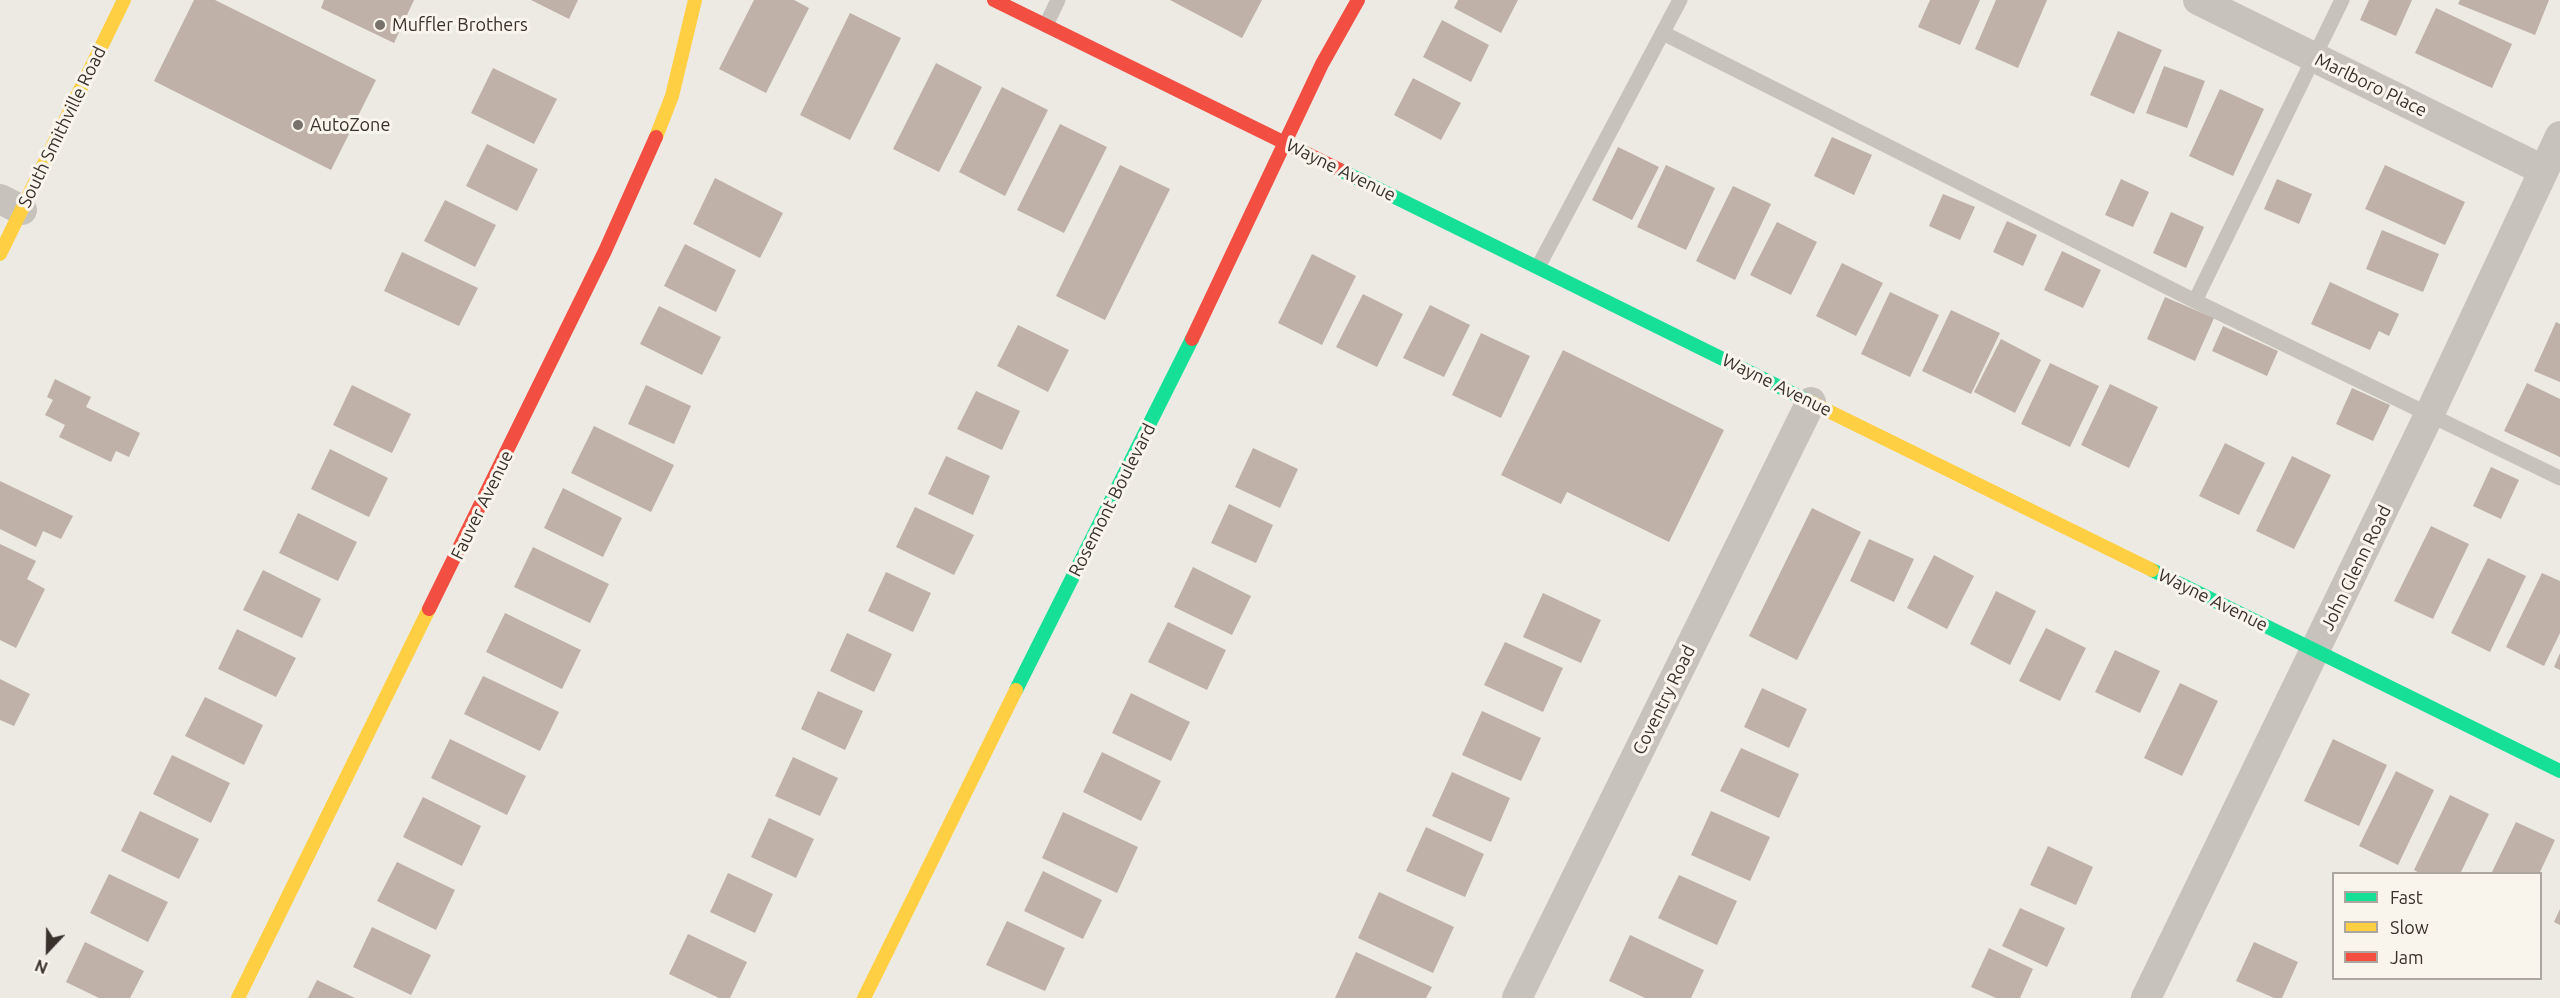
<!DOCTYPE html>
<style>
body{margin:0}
#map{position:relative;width:2560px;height:998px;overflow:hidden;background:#edeae4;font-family:Ubuntu,sans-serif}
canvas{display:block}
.legend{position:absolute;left:2332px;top:872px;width:210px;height:108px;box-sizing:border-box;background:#f9f5ec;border:2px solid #aca69f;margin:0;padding:8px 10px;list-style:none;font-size:18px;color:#38302b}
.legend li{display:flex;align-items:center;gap:12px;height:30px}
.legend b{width:30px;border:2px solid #aca69f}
.north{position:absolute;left:18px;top:920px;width:60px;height:60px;-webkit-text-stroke:4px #f9f5ec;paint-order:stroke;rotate:202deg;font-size:16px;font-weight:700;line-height:24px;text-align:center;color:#38302b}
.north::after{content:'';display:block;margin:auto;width:21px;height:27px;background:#38302b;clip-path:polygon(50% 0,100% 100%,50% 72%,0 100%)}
</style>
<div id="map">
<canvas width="2560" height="998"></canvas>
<ul class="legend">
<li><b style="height:8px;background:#16e098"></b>Fast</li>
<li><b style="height:8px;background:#ffcf43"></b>Slow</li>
<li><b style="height:8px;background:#f24e42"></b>Jam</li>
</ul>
<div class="north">N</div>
</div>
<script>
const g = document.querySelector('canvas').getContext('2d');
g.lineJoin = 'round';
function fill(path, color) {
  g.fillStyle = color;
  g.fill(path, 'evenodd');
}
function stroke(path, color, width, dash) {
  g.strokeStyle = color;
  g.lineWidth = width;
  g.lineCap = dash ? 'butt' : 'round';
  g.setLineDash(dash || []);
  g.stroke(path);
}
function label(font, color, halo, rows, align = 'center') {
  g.font = font + ' Ubuntu,sans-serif';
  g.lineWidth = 6;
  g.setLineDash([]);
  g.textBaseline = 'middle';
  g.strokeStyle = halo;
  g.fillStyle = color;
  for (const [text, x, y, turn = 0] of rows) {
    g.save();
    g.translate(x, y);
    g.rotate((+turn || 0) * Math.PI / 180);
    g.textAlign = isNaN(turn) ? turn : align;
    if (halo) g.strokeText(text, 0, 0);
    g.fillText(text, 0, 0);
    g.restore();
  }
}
fill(new Path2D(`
 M194 0H215L376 80 331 170 154 81Z
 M324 0H414L394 43 321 8Z
 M531 0H578L569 19Z
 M754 0H794L809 8 766 93 719 69Z
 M1170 0H1262L1242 38Z
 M1458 0H1518L1501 33 1454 8Z
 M1930 0H1980L1960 45 1918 27Z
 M1996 0H2047L2018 68 1975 49Z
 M2369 0H2412L2396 36 2360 20Z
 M2460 0H2549L2535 35 2458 4Z
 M2436 8 2512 44 2492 88 2415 53Z
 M850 13 901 38 850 140 800 115Z
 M1442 20 1489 45 1471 82 1423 57Z
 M2118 31 2162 50 2134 114 2090 95Z
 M936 63 982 87 939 172 893 149Z
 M2164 66 2205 81 2187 128 2146 113Z
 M493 68 557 99 534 144 471 113Z
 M1413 78 1461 103 1441 140 1394 115Z
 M1002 87 1048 110 1005 196 959 172Z
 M2220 89 2264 109 2233 176 2189 156Z
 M1060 124 1107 147 1064 233 1017 210Z
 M1832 137 1872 155 1854 195 1814 176Z
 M487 144 538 169 517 211 466 186Z
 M1618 147 1659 167 1632 220 1592 200Z
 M1120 165 1170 189 1105 320 1056 296Z
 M1666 165 1715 188 1686 250 1637 227Z
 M2385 165 2465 202 2445 245 2365 209Z
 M715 178 783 213 760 258 693 224Z
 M2121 179 2149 192 2133 227 2105 215Z
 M2277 179 2312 194 2299 224 2264 209Z
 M1733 186 1771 204 1735 280 1696 261Z
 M1943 194 1975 207 1960 240 1929 226Z
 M445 200 496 225 475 267 424 241Z
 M2171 212 2204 227 2186 268 2153 253Z
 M2007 221 2037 235 2023 266 1993 252Z
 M1777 222 1817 242 1791 295 1750 275Z
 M2382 230 2439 254 2423 292 2366 269Z
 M685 244 736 270 716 312 664 286Z
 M2062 251 2101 270 2083 308 2044 290Z
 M402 252 478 288 459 326 384 291Z
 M1312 254 1356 276 1322 345 1278 323Z
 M1842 263 1883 283 1856 336 1816 316Z
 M2330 282 2399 314 2389 336 2379 331 2370 350 2311 324Z
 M1890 292 1939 315 1910 377 1861 354Z
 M1363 294 1403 314 1377 367 1336 347Z
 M2165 297 2214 318 2195 361 2147 339Z
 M1430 305 1470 325 1444 377 1403 358Z
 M659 306 721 337 702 375 640 344Z
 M1951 310 2000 333 1971 394 1922 371Z
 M2556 322 2560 324V382L2534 371Z
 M1018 325 1069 350 1048 392 997 366Z
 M2223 326 2278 351 2267 376 2212 351Z
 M1481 333 1530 356 1501 418 1452 395Z
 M2001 339 2041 360 2015 413 1974 392Z
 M1563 350 1724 430 1669 542 1567 492 1561 504 1501 475Z
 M2050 363 2099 386 2070 447 2021 424Z
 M55 379 91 397 86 407 140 433 129 457 116 451 111 462 59 437 65 425 45 415 53 400 47 397Z
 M2527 383 2560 399V457L2504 431Z
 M2110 384 2158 407 2129 468 2081 445Z
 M352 385 411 414 392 453 333 425Z
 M646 385 691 406 674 444 628 424Z
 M2352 388 2390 405 2373 441 2336 424Z
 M976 391 1020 411 1002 450 957 429Z
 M594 426 674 465 651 512 571 473Z
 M2225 443 2265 463 2239 515 2199 496Z
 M1253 448 1298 469 1280 508 1235 487Z
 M330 449 388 478 369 517 311 489Z
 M946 456 990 476 973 515 928 494Z
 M2292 456 2331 475 2294 549 2256 531Z
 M2491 467 2519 480 2501 519 2473 506Z
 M0 481 73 516 61 539 43 531 36 547 0 529Z
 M563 488 622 518 603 557 544 528Z
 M1229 504 1273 525 1256 563 1211 543Z
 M915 507 974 535 954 575 896 547Z
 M1812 508 1861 532 1797 660 1749 636Z
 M298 513 357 542 338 581 279 553Z
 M2431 526 2469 544 2433 619 2394 601Z
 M1869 539 1914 559 1894 602 1850 581Z
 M0 544 36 561 27 579 45 589 16 648 0 640Z
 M533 547 609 584 590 623 514 587Z
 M1934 555 1974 576 1947 629 1907 608Z
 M2488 558 2526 576 2490 652 2451 633Z
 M1193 567 1251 596 1232 635 1174 607Z
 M263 570 321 599 302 638 243 610Z
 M886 572 931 593 913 632 868 611Z
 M2542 573 2560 581V633L2544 666 2506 647Z
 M1996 591 2036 611 2010 665 1970 644Z
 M1543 593 1601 620 1581 663 1523 637Z
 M505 613 581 650 562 689 486 652Z
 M1168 622 1226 650 1207 690 1148 662Z
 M2046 628 2086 648 2060 701 2019 681Z
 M237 629 296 658 276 697 218 669Z
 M847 633 892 654 874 692 830 671Z
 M1505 642 1563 668 1543 712 1484 685Z
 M2115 650 2160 671 2140 713 2095 692Z
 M2560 653V670L2554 667Z
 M483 676 559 712 540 751 464 714Z
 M0 679 30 694 14 726 0 720Z
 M2180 683 2218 701 2182 776 2144 758Z
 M1762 688 1807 709 1789 748 1744 727Z
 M818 691 863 711 845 750 801 729Z
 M1131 693 1190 722 1171 761 1112 733Z
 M205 697 263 725 244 765 185 736Z
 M1482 711 1541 738 1521 781 1462 755Z
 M450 739 526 776 507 815 431 778Z
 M2333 739 2387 765 2359 826 2304 801Z
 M1741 748 1799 774 1779 818 1720 791Z
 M1102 752 1161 781 1141 821 1083 792Z
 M172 755 230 783 211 823 153 794Z
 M793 757 838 778 820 816 775 796Z
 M2396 771 2434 790 2398 865 2359 846Z
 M1452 772 1510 798 1491 842 1432 816Z
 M2450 795 2489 814 2460 874H2421L2414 870Z
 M423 797 481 826 462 866 403 837Z
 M140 811 199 839 179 879 121 851Z
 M1711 811 1770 837 1750 881 1691 855Z
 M1063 812 1138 847 1117 893 1042 858Z
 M769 818 814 839 796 878 751 857Z
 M2516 822 2555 840 2539 874H2491Z
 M1426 827 1484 854 1465 897 1406 871Z
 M2048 846 2093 867 2076 905 2030 885Z
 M397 862 455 890 436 930 377 901Z
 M1043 871 1102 900 1083 939 1024 911Z
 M728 873 773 894 755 933 710 912Z
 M109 874 168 902 148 942 90 913Z
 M1679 875 1737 901 1717 945 1658 918Z
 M1379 892 1454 927 1433 973 1358 938Z
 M2020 908 2065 928 2047 967 2002 946Z
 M2560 909V925L2554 922Z
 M1007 921 1065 948 1045 991 986 965Z
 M372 927 431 955 411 995 353 967Z
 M688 934 747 962 730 998H719L669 974Z
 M1630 935 1704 970 1691 998H1645L1609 981Z
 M85 942 144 971 130 998H99L66 982Z
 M2254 942 2298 962 2282 998H2274L2236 981Z
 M1989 948 2033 969 2020 998H1996L1971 987Z
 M1356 952 1432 987 1426 998H1335Z
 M317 980 355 998H308Z`), '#bfb1a7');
stroke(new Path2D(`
 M1046 25 1058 0
 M1663 33 2195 301 2560 478
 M1538 267 1680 0
 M2195 301 2342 0`), '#c7c2bc', 15);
stroke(new Path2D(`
 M2198 0 2543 170
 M0 199 22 210
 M1517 998 1811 402
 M2146 998 2430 413 2560 136`), '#c7c2bc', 30);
stroke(new Path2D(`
 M1340 170 1810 402
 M2152 570 2560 771
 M1016 690 1192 339`), '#16e098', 14);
stroke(new Path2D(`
 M656 137 672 96 695 0
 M0 254 124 0
 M1810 402 2152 570
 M238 998 429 609
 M864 998 1016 690`), '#ffcf43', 14);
stroke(new Path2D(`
 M994 0 1340 170
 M1192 339 1322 64 1358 0
 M429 609 605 251 656 137`), '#f24e42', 14);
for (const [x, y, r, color] of [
 [380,25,6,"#77716c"],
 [298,125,6,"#77716c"]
]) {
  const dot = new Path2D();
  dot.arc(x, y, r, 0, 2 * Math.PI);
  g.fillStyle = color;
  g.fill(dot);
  stroke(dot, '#f9f5ec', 2);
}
label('18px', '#38302b', '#f9f5ec', [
 ["Muffler Brothers",392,25],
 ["AutoZone",310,125]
], 'left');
label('18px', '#38302b', '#f9f5ec', [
 ["Marlboro Place",2371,85,26],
 ["South Smithville Road",62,127,-64],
 ["Wayne Avenue",1341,170,26],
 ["Wayne Avenue",1777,385,26],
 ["Rosemont Boulevard",1112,500,-63],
 ["Fauver Avenue",482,505,-64],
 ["John Glenn Road",2356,568,-64],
 ["Wayne Avenue",2213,600,26],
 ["Coventry Road",1664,700,-64]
]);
</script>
